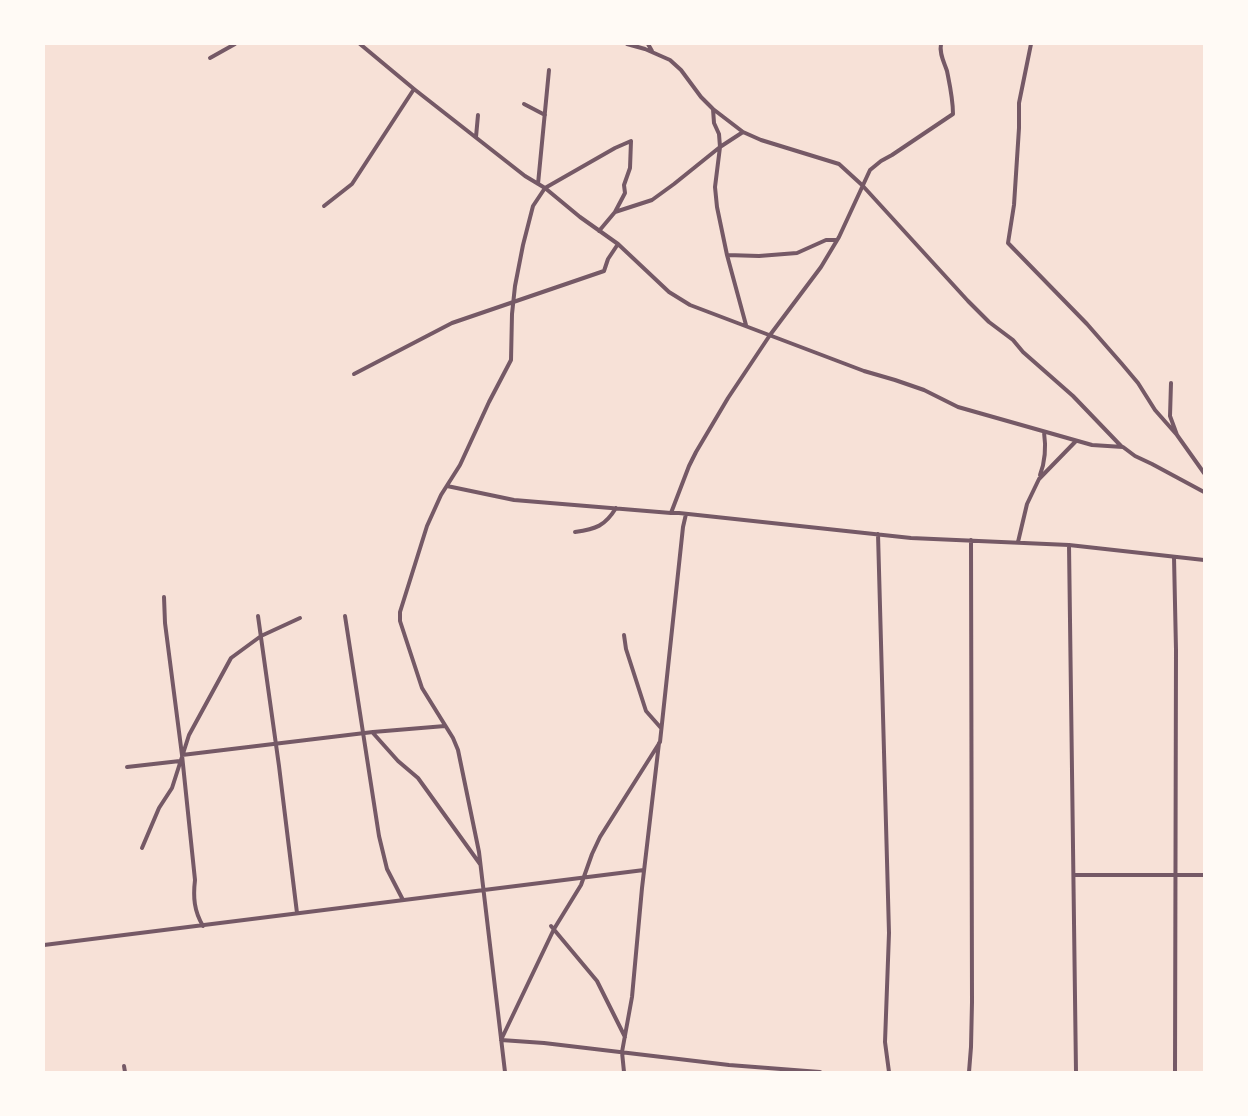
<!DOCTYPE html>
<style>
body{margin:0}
#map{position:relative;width:1248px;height:1116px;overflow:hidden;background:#f7e1d7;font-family:"Work Sans",sans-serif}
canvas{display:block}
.frame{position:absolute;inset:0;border:45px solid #fffaf5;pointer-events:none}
</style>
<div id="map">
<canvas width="1248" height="1116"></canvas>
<div class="frame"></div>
</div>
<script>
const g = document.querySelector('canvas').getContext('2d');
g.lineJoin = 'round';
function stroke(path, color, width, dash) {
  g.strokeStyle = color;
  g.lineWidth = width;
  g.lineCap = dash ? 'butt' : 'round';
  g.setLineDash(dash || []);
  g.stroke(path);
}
stroke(new Path2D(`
 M360 44 414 89 525 176 545 188 580 217 618 244 669 292 690 305 864 371 895 380 924 390 958 407 1092 445 1123 447 1135 456 1152 464 1204 492
 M627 44 645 49 670 60 681 70 701 97 713 109 743 132 761 140 839 164 862 185 968 301 989 322 1013 340 1023 352 1073 396 1122 447
 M648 44 652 51
 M1031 44 1019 103V128L1014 205 1008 243 1087 324 1122 364 1138 383 1155 410 1177 435
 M210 58 235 44
 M524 104 545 115
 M713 109 714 123 719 134 720 147 715 187 717 207 727 255 746 325
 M476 137 478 115
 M538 184 549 70
 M324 206 352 184 414 89
 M599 231 615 212 652 200 674 184 720 147 743 132
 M727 255 759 256 797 253 826 240H837
 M354 374 452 323 604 271 608 259 618 244
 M1171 383 1170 416 1177 435 1204 473
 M1040 475C1045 462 1046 446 1044 432
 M447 486 514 500 671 513H679L911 538 1069 545 1204 560
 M671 513 689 466 696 452 728 398 770 335 821 267 839 237 870 170 881 161 892 155 953 114C953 99 950 86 947 71 944 62 939 53 941 44
 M686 514 683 527 660 742 600 837 592 854 581 885 554 929 501 1040 544 1043 729 1065 820 1072
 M575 532C596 529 605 526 616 508
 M878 534 889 933 885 1042 889 1072
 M1018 542 1027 504 1039 479 1076 441
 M1069 545 1076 1072
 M1174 557 1176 650 1175 1072
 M164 597 165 623 182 755 195 880C193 897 194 911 203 926
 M258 616 279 766 297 913
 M345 616 379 836 387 869 403 900
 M624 635 626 649 646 711 661 728
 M373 733 398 761 418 778 480 864
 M182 755 373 732 445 726
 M127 767 180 761
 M142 848 159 808 172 788 189 735 231 658 261 636 300 618
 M1074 875H1204
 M551 926 597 981 625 1037
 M44 945 644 870
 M124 1066 125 1072
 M505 1072 479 852 458 750 453 738 422 688 400 621V612L427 526 441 495 460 465 489 402 511 360 512 314 515 286 523 245 533 206 545 188 615 148 631 141 630 168 624 185 625 193 615 212
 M624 1072 622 1052 632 997 642 888 659 743
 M969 1072 971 1047 972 1002 971 540`), '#755966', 4);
</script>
